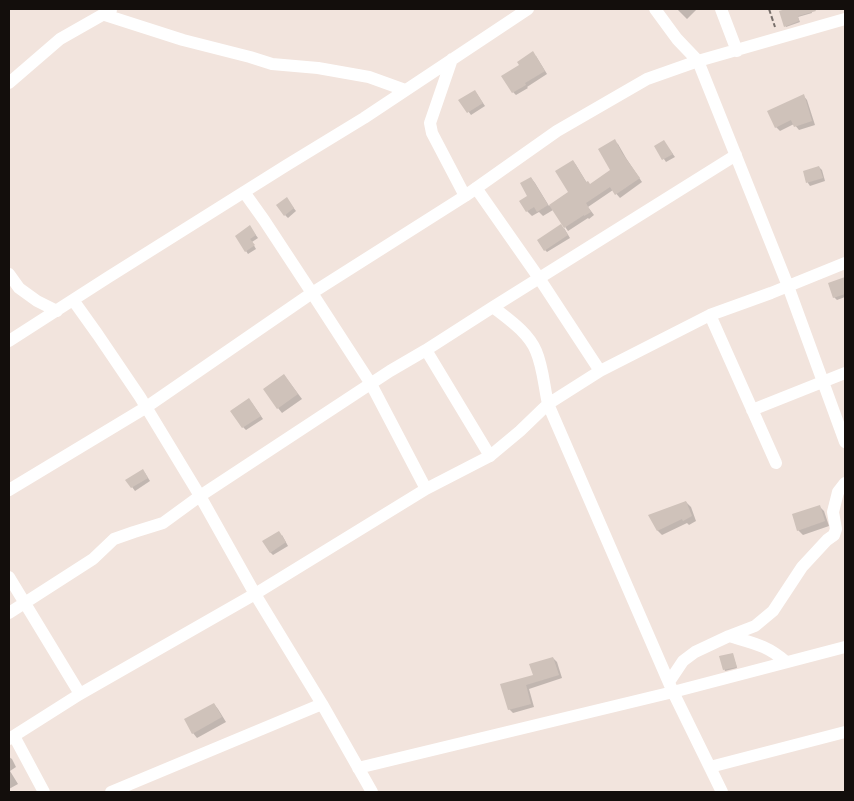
<!DOCTYPE html>
<style>
body{margin:0}
#map{position:relative;width:854px;height:801px;overflow:hidden;background:#f2e4dd;font-family:Georgia,serif}
canvas{display:block}
.frame{position:absolute;inset:0;border:10px solid #130e0c;pointer-events:none}
</style>
<div id="map">
<canvas width="854" height="801"></canvas>
<div class="frame"></div>
</div>
<script>
const g = document.querySelector('canvas').getContext('2d');
g.lineJoin = 'round';
function fill(path, color) {
  g.fillStyle = color;
  g.fill(path, 'evenodd');
}
function stroke(path, color, width, dash) {
  g.strokeStyle = color;
  g.lineWidth = width;
  g.lineCap = dash ? 'butt' : 'round';
  g.setLineDash(dash || []);
  g.stroke(path);
}
fill(new Path2D(`
 M677 9H697L687 19Z
 M790 9H811L812 13 798 17 800 22 786 27 780 12Z
 M536 56 547 74 527 87 528 88 516 95 513 92Z
 M477 94 485 106 471 115 460 100Z
 M803 95 807 100 815 125 799 130 794 124 780 131 776 127Z
 M614 141 618 144 626 158 642 182 620 198 613 190 588 207 594 215 589 219 588 218 568 231 553 210 543 216 539 212 532 216 527 211 531 178 535 183 549 206 569 192 573 161 576 165 587 183 591 185 612 170Z
 M664 142 675 157 666 162 656 147Z
 M819 167 822 170 825 181 810 186 808 183 804 172Z
 M289 202 296 211 288 218 285 215Z
 M250 227 258 238 252 242 256 249 248 254 246 251Z
 M564 228 570 238 547 252 545 250Z
 M845 278V297L837 300 834 297 830 284Z
 M284 375 302 399 282 413 278 408Z
 M252 403 263 419 246 430 243 427Z
 M145 473 150 481 135 491 127 480Z
 M686 502 691 507 696 521 689 525 687 523 662 535 658 531 650 515Z
 M819 506 824 511 829 526 803 535 798 530Z
 M282 535 288 546 273 555 270 552Z
 M733 655 737 668 725 671 721 657Z
 M553 658 557 662 562 678 529 689 534 707 513 713 509 709 502 685 535 676Z
 M214 704 218 709 226 722 197 738 193 733Z
 M9 757 12 759 16 767 10 771 18 784 9 789Z`), '#0003');
fill(new Path2D(`
 M786 9H815L816 11 798 16 799 21 784 27 779 11Z
 M533 51 545 71 525 83 526 85 512 93 501 76 519 65 517 62Z
 M475 90 483 103 467 113 458 100Z
 M804 94 812 121 794 127 791 120 775 128 767 111Z
 M615 139 622 153 640 178 615 195 610 187 586 203 591 212 584 216V215L564 228 549 205 568 192 555 171 573 160 586 182 588 181 590 184 610 170 598 149Z
 M664 140 673 154 662 160 654 146Z
 M819 166 823 178 806 183 803 171Z
 M531 177 548 205 537 212 534 207 526 212 519 201 527 196 520 183Z
 M287 197 294 208 284 216 276 205Z
 M561 224 568 235 544 251 537 240Z
 M250 225 256 235 250 239 255 245 245 252 235 236Z
 M845 277V294L833 298 828 283Z
 M284 374 298 394 277 409 263 389Z
 M249 398 261 416 242 428 230 411Z
 M143 469 148 478 131 488 125 480Z
 M686 501 692 516 683 521 682 519 657 531 648 515Z
 M820 505 825 521 797 531 792 514Z
 M279 531 286 542 270 553 262 541Z
 M733 653 737 667 723 670 719 656Z
 M553 657 559 675 526 685 531 704 508 710 500 684 533 675 529 664Z
 M214 703 222 717 192 734 184 719Z`), '#cfc2ba');
stroke(new Path2D(`
 M769 9 775 27`), '#776e6a', 2, [5, 2.5]);
stroke(new Path2D(`
 M721 9 737 51
 M105 15 183 40 250 57 272 64 318 68 369 77 405 90
 M845 19 698 61 788 286 845 442
 M452 59 430 123 432 133 465 196
 M9 83 60 39 111 10
 M476 188 539 278 600 371
 M9 274 19 288 37 301 57 311
 M73 300 98 335 140 397 200 496 255 594 322 704 372 792
 M710 315 776 463
 M9 341 107 278 287 165 364 118 528 9
 M426 350 490 456
 M752 410 845 373
 M426 489 371 384 312 293 465 196 557 131 647 79 698 61 677 39 655 9
 M9 490 145 408 312 293 264 220 244 192
 M9 577 80 694
 M9 613 93 559 114 539 134 532 163 523 200 496 390 371 426 350 493 307 736 155
 M729 636C752 643 767 645 786 662
 M669 682 683 661 695 652 729 636 755 626 773 611 802 567 827 540 834 535 836 529 833 512 838 492 845 483
 M14 736 44 792
 M9 739 80 694 255 594 426 489 490 456 520 431 548 404C544 386 543 367 536 351 528 332 508 319 493 307
 M710 767 845 732
 M358 768 673 692 845 647
 M111 792 322 704
 M722 792 673 692 548 404 600 371 710 315 771 293 845 263`), '#fff', 12);
</script>
